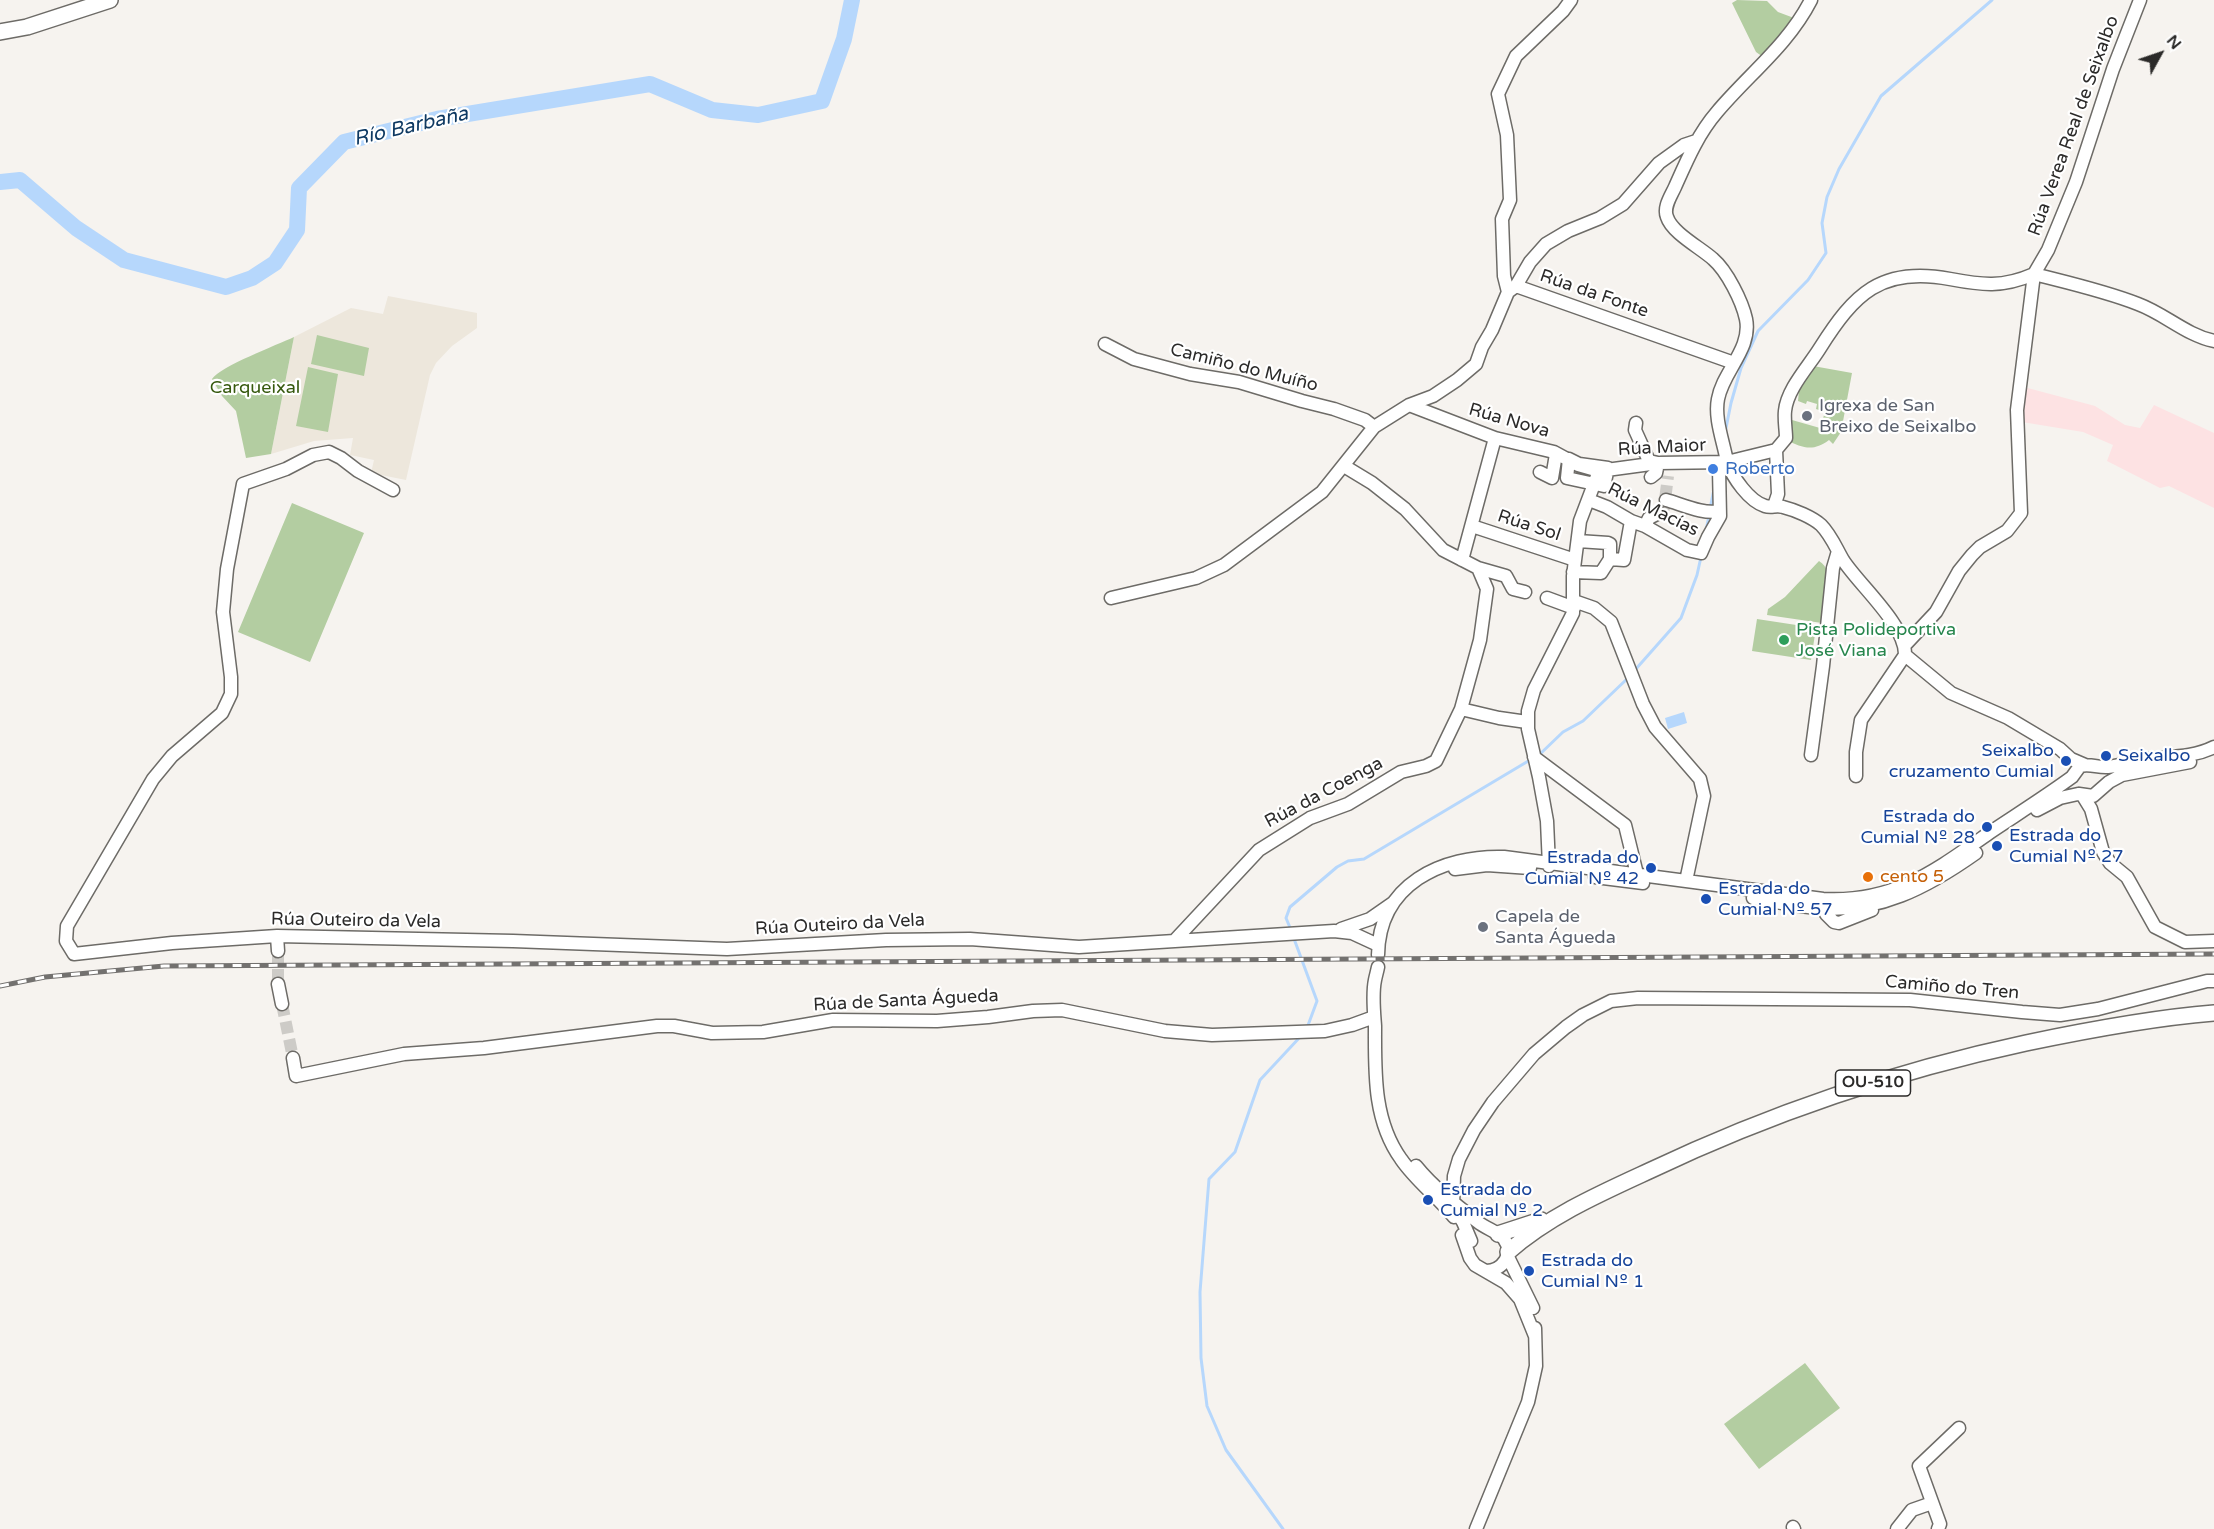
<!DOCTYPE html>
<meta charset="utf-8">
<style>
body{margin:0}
#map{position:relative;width:2214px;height:1529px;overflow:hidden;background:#f6f3ef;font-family:"Varela Round",sans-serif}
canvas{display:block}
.north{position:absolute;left:2130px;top:24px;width:60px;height:60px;-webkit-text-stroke:4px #fff;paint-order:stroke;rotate:50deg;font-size:16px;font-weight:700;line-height:24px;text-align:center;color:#2b2a29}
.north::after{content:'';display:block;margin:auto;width:21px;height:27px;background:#2b2a29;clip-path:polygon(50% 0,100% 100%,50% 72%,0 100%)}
</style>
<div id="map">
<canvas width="2214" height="1529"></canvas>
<div class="north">N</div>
</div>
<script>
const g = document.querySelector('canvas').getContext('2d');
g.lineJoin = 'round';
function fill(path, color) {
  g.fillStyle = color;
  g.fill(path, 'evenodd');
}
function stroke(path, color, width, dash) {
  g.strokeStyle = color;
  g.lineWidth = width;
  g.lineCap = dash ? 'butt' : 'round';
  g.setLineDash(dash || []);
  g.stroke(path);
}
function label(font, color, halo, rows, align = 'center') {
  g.font = font + ' "Varela Round",sans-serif';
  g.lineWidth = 4.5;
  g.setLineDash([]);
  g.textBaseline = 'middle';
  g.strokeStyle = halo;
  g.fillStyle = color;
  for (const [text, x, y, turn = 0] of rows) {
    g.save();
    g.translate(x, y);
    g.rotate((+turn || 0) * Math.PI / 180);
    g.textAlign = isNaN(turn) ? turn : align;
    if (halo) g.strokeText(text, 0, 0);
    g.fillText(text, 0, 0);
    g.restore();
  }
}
fill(new Path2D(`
 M388 296 477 313V328L452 346 436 363 430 375 406 480 371 473 374 460 350 455 353 438 314 441 271 454 294 337 351 308 383 314Z`), '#ede7dc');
fill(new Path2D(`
 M2024 387 2095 406 2125 425 2140 428 2154 405 2214 433V508L2169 486 2160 488 2107 461 2113 445 2083 432 2022 422Z`), '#fde2e3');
fill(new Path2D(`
 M1737 0 1767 1 1778 12 1794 18 1763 57 1756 52 1732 3Z
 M317 335 369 348 364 376 311 364Z
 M294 337 271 454 246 458 236 411 222 396 212 379C221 366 277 345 294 337Z
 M1813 366 1852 373 1841 432 1833 444 1829 440C1813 452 1803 448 1786 440L1792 420 1820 428 1825 412 1816 409 1817 404 1807 401 1806 404 1798 401 1799 391Z
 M308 367 338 374 328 432 296 426Z
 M292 503 364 533 310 662 238 632Z
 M1819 561C1837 571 1824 605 1822 623L1767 615 1768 609 1785 597Z
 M1757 619 1816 628 1811 660 1752 651Z
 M1805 1363 1840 1408 1759 1469 1724 1424Z`), '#b3cda1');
fill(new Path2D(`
 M1684 712 1687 723 1668 729 1665 718Z`), '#b6d7fc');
stroke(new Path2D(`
 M1725 433 1731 403 1741 368 1758 331 1808 280 1826 253 1822 223 1827 197 1839 169 1881 96 1992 0
 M1710 509 1714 489
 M1706 530 1709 516
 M1635 670 1681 618 1697 575 1701 557
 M1539 755 1563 732 1583 721 1628 678
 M1291 930 1286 918 1290 907 1337 867 1348 861 1364 859 1530 760
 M1293 936 1317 1001 1307 1028
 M1283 1529 1226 1450 1207 1406 1201 1358 1200 1292 1209 1179 1235 1152 1260 1080 1301 1036`), '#b6d7fc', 3);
stroke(new Path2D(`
 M0 182 20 180 76 228 124 260 226 287 252 278 275 263 297 230 299 188 344 142 437 119 650 84 712 110 758 115 822 101 844 39 852 0`), '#b6d7fc', 16);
stroke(new Path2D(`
 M1659 513 1664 508 1668 476
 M278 951V984
 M282 1004 293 1058`), '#cdcbc7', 12, [12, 6]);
const minor = new Path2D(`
 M1811 0C1788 45 1749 74 1717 112 1698 134 1687 160 1675 187 1671 196 1663 207 1667 217 1672 233 1701 248 1713 259 1727 271 1742 301 1746 319 1752 349 1723 371 1718 399 1714 419 1724 443 1727 462 1733 478 1749 501 1765 506 1771 508 1777 505 1783 507 1795 510 1812 517 1821 525 1831 535 1836 548 1843 560 1859 585 1906 625 1905 655L1951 693 2008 718 2060 749 2071 759 2085 765
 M2034 274C2069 283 2105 291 2138 304 2165 314 2186 335 2214 341
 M1516 286 1734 363
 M1508 292 1504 276 1502 219 1510 200 1507 135 1498 94 1516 56 1563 11 1571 0
 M1105 344 1134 359 1190 374 1239 382 1302 401 1334 409 1365 420 1374 427
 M1409 405 1495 438 1554 452 1578 465 1599 471
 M1636 423 1635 430 1649 461 1658 463 1656 473 1651 477
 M1569 459 1579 464 1608 468 1604 486 1567 478Z
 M1599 471 1658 463 1727 462 1776 450 1786 438C1786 430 1784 420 1785 411 1787 389 1809 366 1820 348 1854 294 1881 266 1950 279 1982 285 2002 288 2034 274
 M1540 472 1552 478 1556 454
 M393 490 358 471 341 458 329 452 313 455 286 469 243 484 227 569 223 612 231 677V694L222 713 172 756 153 779 67 926 66 941 74 954 172 943 277 936 513 941 727 949 886 940 970 939 1079 947 1334 931 1352 933 1378 945
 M1589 500 1607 507 1631 521 1645 526 1687 550 1701 553 1708 537 1720 516 1719 469 1727 462
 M1666 500C1681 504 1704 515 1719 511
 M1774 506 1778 494 1776 450
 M1472 526 1575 560
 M1645 526 1649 518 1659 513
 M1578 541 1608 543 1610 544V559
 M1462 560 1495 438
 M1478 568 1506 576 1513 589 1525 592
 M1573 572 1601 573 1610 559 1624 560 1631 521
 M1111 598 1196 578 1224 565 1322 492 1374 427 1409 405 1433 396 1457 380 1476 364 1482 347 1492 330 1508 292 1516 286 1530 262 1546 244 1568 231 1600 218 1623 204 1659 163 1684 145 1696 141
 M1547 598 1574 608
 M1574 601 1594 608 1611 622 1643 704 1655 727 1700 779 1704 796 1686 881
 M1905 645 1936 612 1959 571 1972 555 1980 547 2007 531 2021 513 2017 410 2034 274 2048 250 2076 182 2113 69 2140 0
 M1461 709 1499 718 1527 722
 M1811 755 1823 666 1833 568 1838 551
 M1534 757 1625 825 1637 874
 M1856 776V752L1861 720 1905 655
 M2079 794 2093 796 2109 782 2122 775 2190 762
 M2083 796 2091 809 2103 852 2110 863 2127 877 2155 927 2185 942 2214 941
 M2037 810 2060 798 2078 794
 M1549 866 1547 821 1539 777 1528 729V711L1534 690 1573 613V576L1580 521 1599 471
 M1455 869 1487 865 1530 868
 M1595 877 1643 883
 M1753 898C1774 902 1796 906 1817 908 1878 914 1928 887 1976 853
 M1827 904 1826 914 1834 922 1839 923 1872 910
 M1341 929 1370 919 1393 903
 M277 936 278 951
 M1175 940 1259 850 1310 818 1348 804 1401 772 1426 766 1436 761 1461 709 1480 640 1487 589 1478 568 1443 550 1405 509 1372 483 1344 466
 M1378 955C1379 884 1442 855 1504 857L1823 899C1895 903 1936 870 1992 831 2019 813 2046 796 2072 777L2080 766C2090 763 2098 768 2108 767 2119 766 2129 762 2140 760 2166 756 2190 759 2214 747
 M1378 967C1377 972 1376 975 1375 980 1372 994 1374 1012 1375 1026 1375 1072 1373 1120 1401 1159 1416 1181 1437 1196 1454 1217
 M278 984 282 1004
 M293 1058 296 1076 404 1054 484 1048 657 1026H674L712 1033 763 1032 833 1020 937 1021 988 1017 1033 1011 1062 1010 1165 1031 1212 1035 1325 1031 1352 1025 1374 1017
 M1416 1166C1433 1187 1456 1205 1478 1222 1485 1228 1500 1233 1504 1239 1515 1254 1502 1271 1486 1271
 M1462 1235 1470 1258 1475 1265 1506 1283 1520 1299 1535 1336
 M1471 1241 1463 1222 1453 1206 1454 1176 1459 1159 1474 1130 1493 1102 1534 1054 1566 1027 1583 1015 1611 1001 1638 998 1910 1000 2022 1012 2060 1015 2098 1009 2207 981H2214
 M1508 1257 1533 1308
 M1793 1527 1794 1529
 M1476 1529 1528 1402 1536 1366 1535 1328
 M1897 1529 1912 1510 1932 1503
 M1938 1529 1940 1524 1919 1466 1959 1428`);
const major = new Path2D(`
 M0 32 27 27 110 0
 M1498 1234 1541 1220
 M1508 1252C1549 1216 1599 1194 1649 1171 1769 1114 1895 1071 2026 1043 2088 1030 2151 1018 2214 1013`);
stroke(minor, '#6d6b67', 15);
stroke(major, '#6d6b67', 18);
stroke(minor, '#fff', 12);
stroke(major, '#fff', 15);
const rail = new Path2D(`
 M0 986 45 977 164 966 2214 954`);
stroke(rail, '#73716f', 5);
stroke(rail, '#fff', 3, [9]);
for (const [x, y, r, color] of [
 [1807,416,6,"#6b7280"],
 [1713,469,6,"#3f7fe0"],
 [1784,640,6,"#2e9e5b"],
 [2106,756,6,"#1a4fb4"],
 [2066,761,6,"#1a4fb4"],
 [1987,827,6,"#1a4fb4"],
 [1997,846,6,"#1a4fb4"],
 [1651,868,6,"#1a4fb4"],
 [1868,877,6,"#e8710a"],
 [1706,899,6,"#1a4fb4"],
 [1483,927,6,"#6b7280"],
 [1428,1200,6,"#1a4fb4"],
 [1529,1271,6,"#1a4fb4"]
]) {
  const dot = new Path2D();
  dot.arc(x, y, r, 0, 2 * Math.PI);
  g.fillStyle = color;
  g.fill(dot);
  stroke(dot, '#fff', 2);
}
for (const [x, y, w] of [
 [1873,1083,75]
]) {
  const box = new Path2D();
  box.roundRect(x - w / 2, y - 13, w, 26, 4.5);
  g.fillStyle = '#fff';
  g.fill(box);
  stroke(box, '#2b2a29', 1.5);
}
label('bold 16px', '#2b2a29', null, [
 ["OU-510",1873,1083]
]);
label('18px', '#2b2a29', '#fff', [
 ["Rúa Verea Real de Seixalbo",2074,126,-70],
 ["Rúa da Fonte",1594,294,19],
 ["Camiño do Muíño",1244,368,14],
 ["Rúa Nova",1509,421,16],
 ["Rúa Maior",1662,448,-3],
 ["Rúa Macías",1653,510,26],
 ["Rúa Sol",1529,526,18],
 ["Rúa da Coenga",1324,793,-28],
 ["Rúa Outeiro da Vela",356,921,1],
 ["Rúa Outeiro da Vela",840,925,-3],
 ["Camiño do Tren",1952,988,5],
 ["Rúa de Santa Águeda",906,1001,-3]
]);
label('18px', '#36590e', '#fff', [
 ["Carqueixal",255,388]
]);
label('18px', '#5b616d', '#fff', [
 ["Igrexa de San",1819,406],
 ["Breixo de Seixalbo",1819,427],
 ["Capela de",1495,917],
 ["Santa Águeda",1495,938]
], 'left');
label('18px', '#366cbe', '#fff', [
 ["Roberto",1725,469]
], 'left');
label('18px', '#27864d', '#fff', [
 ["Pista Polideportiva",1796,630],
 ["José Viana",1796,651]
], 'left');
label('18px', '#164399', '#fff', [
 ["Seixalbo",2054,751,"right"],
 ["cruzamento Cumial",2054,772,"right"],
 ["Seixalbo",2118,756],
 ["Estrada do",1975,817,"right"],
 ["Cumial Nº 28",1975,838,"right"],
 ["Estrada do",2009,836],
 ["Cumial Nº 27",2009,857],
 ["Estrada do",1639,858,"right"],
 ["Cumial Nº 42",1639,879,"right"],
 ["Estrada do",1718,889],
 ["Cumial Nº 57",1718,910],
 ["Estrada do",1440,1190],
 ["Cumial Nº 2",1440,1211],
 ["Estrada do",1541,1261],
 ["Cumial Nº 1",1541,1282]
], 'left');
label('18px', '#c56008', '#fff', [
 ["cento 5",1880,877]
], 'left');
label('italic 20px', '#0e3962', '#fff', [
 ["Río Barbaña",411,127,-13]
]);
</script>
